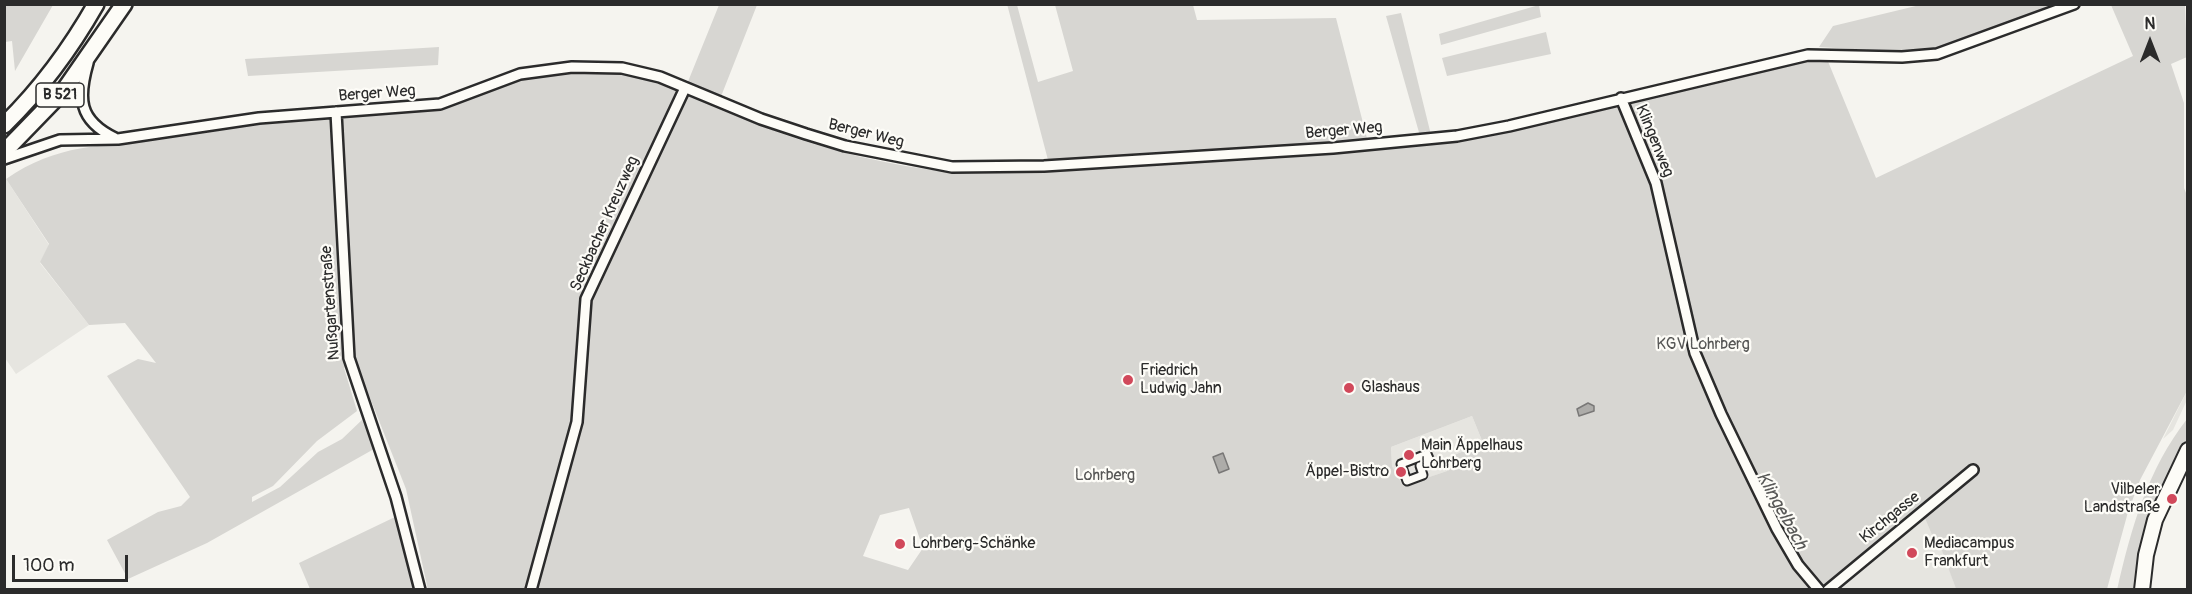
<!DOCTYPE html>
<meta charset="utf-8">
<style>
body{margin:0}
#map{position:relative;width:2192px;height:594px;overflow:hidden;background:#f5f4ef;font-family:Pangolin,sans-serif}
canvas{display:block}
.frame{position:absolute;inset:0;border:6px solid #2b2b2b;pointer-events:none}
.north{position:absolute;left:2120px;top:12px;width:60px;height:60px;-webkit-text-stroke:4px #fdfcf7;paint-order:stroke;rotate:0deg;font-size:16px;font-weight:700;line-height:24px;text-align:center;color:#2b2b2b}
.north::after{content:'';display:block;margin:auto;width:21px;height:27px;background:#2b2b2b;clip-path:polygon(50% 0,100% 100%,50% 72%,0 100%)}
.scale{position:absolute;left:12px;top:555px;width:116px;height:27px;box-sizing:border-box;border:3px solid #2b2b2b;border-top:0;padding-left:8px;font-size:18px;line-height:21px;white-space:nowrap;color:#2b2b2b;-webkit-text-stroke:4px #fdfcf7;paint-order:stroke}
</style>
<div id="map">
<canvas width="2192" height="594"></canvas>
<div class="frame"></div>
<div class="north">N</div>
<div class="scale">100 m</div>
</div>
<script>
const g = document.querySelector('canvas').getContext('2d');
g.lineJoin = 'round';
function fill(path, color) {
  g.fillStyle = color;
  g.fill(path, 'evenodd');
}
function stroke(path, color, width, dash) {
  g.strokeStyle = color;
  g.lineWidth = width;
  g.lineCap = dash ? 'butt' : 'round';
  g.setLineDash(dash || []);
  g.stroke(path);
}
function label(font, color, halo, rows, align = 'center') {
  g.font = font + ' Pangolin,sans-serif';
  g.lineWidth = 4.5;
  g.setLineDash([]);
  g.textBaseline = 'middle';
  g.strokeStyle = halo;
  g.fillStyle = color;
  for (const [text, x, y, turn = 0] of rows) {
    g.save();
    g.translate(x, y);
    g.rotate((+turn || 0) * Math.PI / 180);
    g.textAlign = isNaN(turn) ? turn : align;
    if (halo) g.strokeText(text, 0, 0);
    g.fillText(text, 0, 0);
    g.restore();
  }
}
fill(new Path2D(`
 M6 179 49 245 40 263 89 325 16 374 5 358Z
 M2187 391V400L2173 430 2163 439Z
 M1472 416 1483 443 1442 460 1447 471 1402 487 1392 466 1391 447Z
 M1924 516 1938 548 1941 547 1945 557 1956 589 1834 590Z`), '#e6e5e0');
fill(new Path2D(`
 M1007 4 1017 5 1038 82 1073 71 1055 5H1193L1197 20 1336 18 1370 150 1457 141 1614 107 1807 58 1827 59 1876 178 2133 56 2111 5H2185L2187 57 2171 64 2184 103V188L2188 198 2187 391 2140 480 2128 512 2107 589H1956L1941 548 1938 549 1924 516 1917 512 1822 589 428 590 406 489 355 360 344 368 357 411 317 441 273 486 252 497V502L280 487 318 452 342 439 364 418 374 449 207 543 128 579 107 540 158 512 181 506 190 497 107 376 138 359 156 363 125 323 89 325 40 262 49 244 6 179C58 143 100 147 161 139 193 134 225 126 257 123 317 117 378 118 437 109 467 104 495 86 524 79 555 71 591 69 622 74 674 82 721 110 770 129 826 150 890 166 950 172 985 175 1023 171 1059 170L1057 160H1048ZM1472 416 1483 443 1442 460 1447 471 1403 486 1392 466 1391 447ZM909 508 923 548 908 570 863 556 880 515Z
 M4 5H53L15 71 12 41 5 42Z
 M719 5H757L720 99 687 84Z
 M1539 5 1541 17 1441 45 1439 34Z
 M1920 5H2059L1936 48 1902 52 1819 47 1833 26Z
 M1401 13 1431 135 1420 136 1386 16Z
 M1546 32 1551 54 1447 76 1442 58Z
 M439 47 438 65 248 76 245 59Z
 M2187 419V439L2181 453 2138 589 2117 590C2131 528 2148 469 2187 419Z
 M395 517 414 589H310L299 563Z`), '#d7d6d2');
const water = new Path2D(`
 M1588 403 1594 406V411L1579 416 1577 409Z
 M1223 453 1229 469 1219 473 1213 457Z`);
fill(water, '#adaca9');
stroke(water, '#797877', 1.5);
stroke(new Path2D(`
 M1733 450 1742 468
 M1744 472 1752 489`), '#797877', 2);
const pedestrian = new Path2D(`
 M1427 454 1431 463 1420 466 1423 475 1407 481 1401 464Z`);
const minor = new Path2D(`
 M88 63C78 98 78 120 115 138
 M1621 98 1656 183 1695 353 1721 414 1777 529 1798 565 1819 590
 M336 112 349 358 396 497 420 590
 M4 159 60 140 118 139 259 118 440 104 520 74 572 67 622 68 660 77 761 119 806 134 845 146 952 167 1044 166 1333 148 1457 136 1509 126 1808 55 1902 57 1937 54 2074 4
 M531 590 577 422 586 299 685 88
 M1828 590 1973 470`);
const secondary = new Path2D(`
 M2142 590 2146 555 2155 520 2188 450`);
const primary = new Path2D(`
 M4 125C41 89 71 48 96 4
 M4 152 65 89 124 4`);
stroke(pedestrian, '#2b2b2b', 11);
stroke(minor, '#2b2b2b', 14);
stroke(secondary, '#2b2b2b', 18);
stroke(primary, '#2b2b2b', 20);
stroke(pedestrian, '#fdfcf7', 7);
stroke(minor, '#fdfcf7', 9);
stroke(secondary, '#fdfcf7', 14);
stroke(primary, '#fdfcf7', 15);
for (const [x, y, r, color] of [
 [1128,380,6,"#d1495b"],
 [1349,388,6,"#d1495b"],
 [1409,455,6,"#d1495b"],
 [1401,472,6,"#d1495b"],
 [2172,499,6,"#d1495b"],
 [900,544,6,"#d1495b"],
 [1912,553,6,"#d1495b"]
]) {
  const dot = new Path2D();
  dot.arc(x, y, r, 0, 2 * Math.PI);
  g.fillStyle = color;
  g.fill(dot);
  stroke(dot, '#fdfcf7', 2);
}
for (const [x, y, w] of [
 [60,95,48]
]) {
  const box = new Path2D();
  box.roundRect(x - w / 2, y - 12, w, 24, 4.5);
  g.fillStyle = '#fdfcf7';
  g.fill(box);
  stroke(box, '#2b2b2b', 1.5);
}
label('bold 15px', '#2b2b2b', null, [
 ["B 521",60,95]
]);
label('16px', '#2b2b2b', '#fdfcf7', [
 ["Berger Weg",377,94,-4],
 ["Berger Weg",1344,131,-5],
 ["Berger Weg",866,134,14],
 ["Klingenweg",1654,141,68],
 ["Seckbacher Kreuzweg",605,224,-66],
 ["Nußgartenstraße",331,303,-94],
 ["Kirchgasse",1890,518,-39]
]);
label('16px', '#565655', '#fdfcf7', [
 ["KGV Lohrberg",1703,345],
 ["Lohrberg",1105,476]
]);
label('16px', '#2b2b2b', '#fdfcf7', [
 ["Friedrich",1140,371],
 ["Ludwig Jahn",1140,389],
 ["Glashaus",1361,388],
 ["Main Äppelhaus",1421,446],
 ["Lohrberg",1421,464],
 ["Äppel-Bistro",1389,472,"right"],
 ["Vilbeler",2160,490,"right"],
 ["Landstraße",2160,508,"right"],
 ["Lohrberg-Schänke",912,544],
 ["Mediacampus",1924,544],
 ["Frankfurt",1924,562]
], 'left');
label('italic 18px', '#585857', '#fdfcf7', [
 ["Klingelbach",1781,511,61]
]);
</script>
